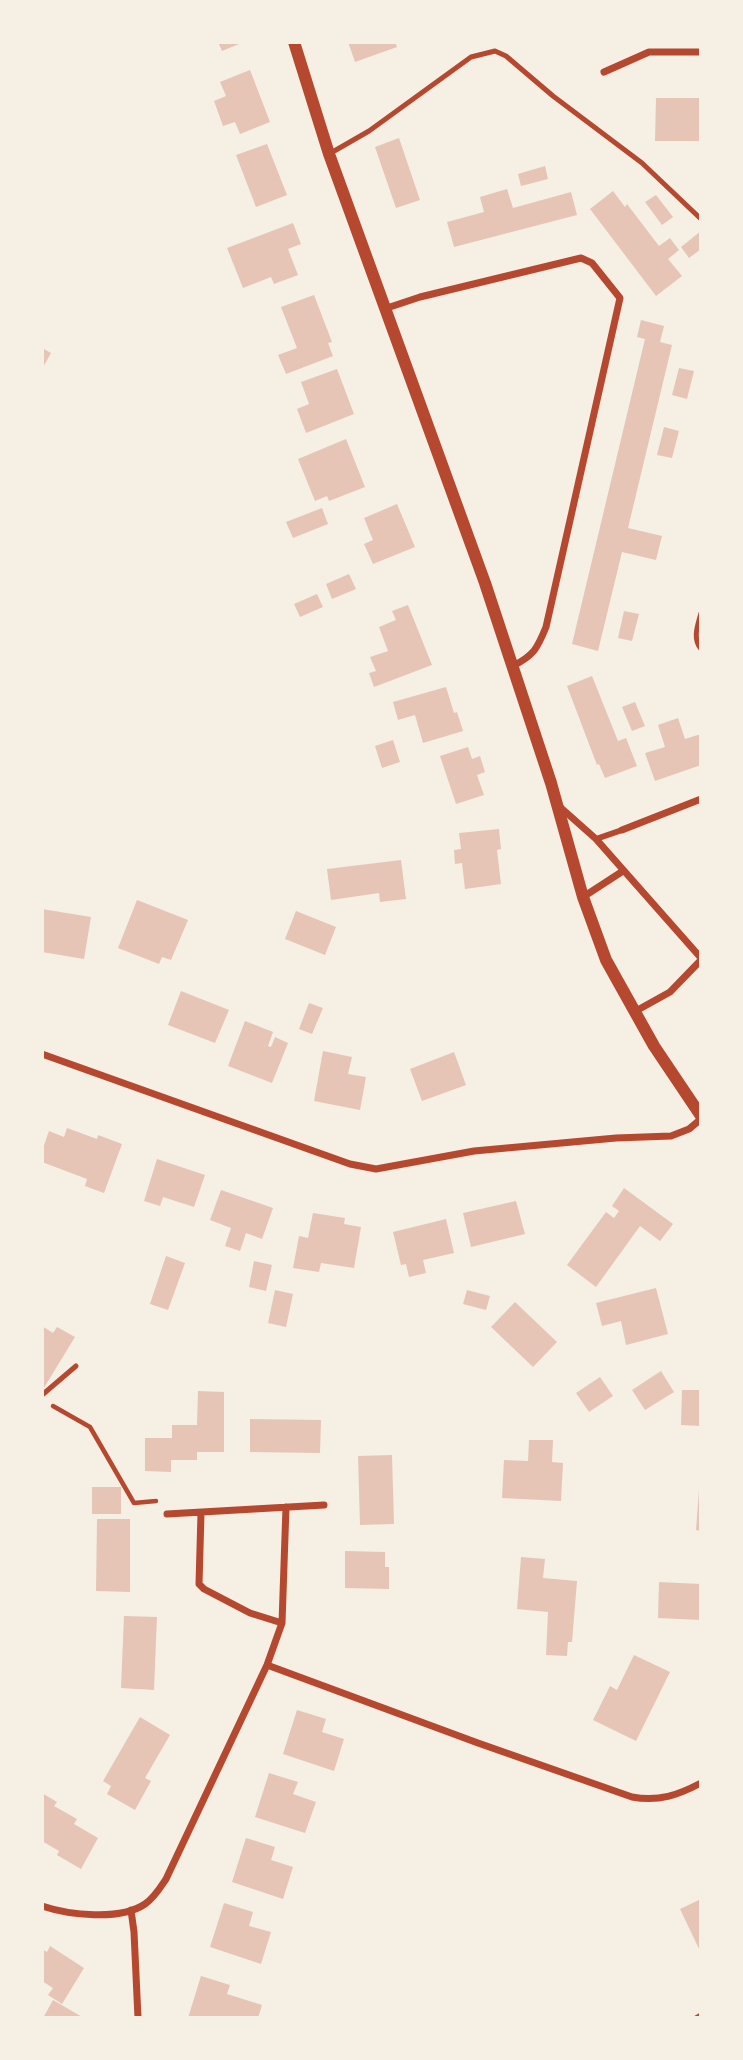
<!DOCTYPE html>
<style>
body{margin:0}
#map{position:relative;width:743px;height:2060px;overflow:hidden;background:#f6efe4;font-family:"Asap Condensed",sans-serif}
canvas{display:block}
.frame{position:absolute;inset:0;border:44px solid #f6efe4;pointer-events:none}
</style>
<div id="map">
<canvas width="743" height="2060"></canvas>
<div class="frame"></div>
</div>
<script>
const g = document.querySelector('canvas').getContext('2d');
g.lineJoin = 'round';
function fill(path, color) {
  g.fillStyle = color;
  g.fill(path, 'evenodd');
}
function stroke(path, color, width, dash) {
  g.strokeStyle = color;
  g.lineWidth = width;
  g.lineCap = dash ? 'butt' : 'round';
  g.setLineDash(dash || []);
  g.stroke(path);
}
fill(new Path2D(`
 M218 42H244L222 51Z
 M348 42H395L397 47 355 62Z
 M250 70 270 122 240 134 235 122 223 126 214 101 226 96 220 82Z
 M656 98H701V141H655Z
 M399 138 420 200 396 208 375 147Z
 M267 144 287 195 256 207 236 155Z
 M545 166 548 179 521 186 518 174Z
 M507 189 513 208 571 192 577 215 454 247 447 222 484 212 480 197Z
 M613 191 625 207 627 204 659 246 670 238 679 250 668 259 682 276 656 296 590 209Z
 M656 195 673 217 662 225 645 202Z
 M293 223 301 244 288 249 298 275 274 284 271 277 243 288 227 248Z
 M701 231V249L689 258 681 247Z
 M314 295 332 342 328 343 333 356 286 374 278 355 297 348 281 307Z
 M641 320 664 326 660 342 672 345 628 528 662 536 656 560 622 552 598 651 572 644 645 339 637 337Z
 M42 348 51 353 42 369Z
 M679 368 694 371 687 399 672 395Z
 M337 369 354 414 306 433 297 409 309 404 301 382Z
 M664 427 679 431 672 458 657 455Z
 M346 439 365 487 329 501 327 496 315 501 298 459Z
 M397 504 415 547 373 564 364 544 373 540 364 518Z
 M322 508 328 524 293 538 286 522Z
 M349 574 356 589 332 599 326 584Z
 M317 594 323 607 300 617 294 604Z
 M408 605 432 665 374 687 369 673 376 671 370 657 388 651 379 627 396 620 392 611Z
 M624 611 639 614 632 641 618 638Z
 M592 676 618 741 626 738 637 766 605 778 599 764 597 765 567 686Z
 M446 687 454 713 457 712 463 731 423 743 415 715 398 720 393 702Z
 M635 702 645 726 632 731 622 707Z
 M678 718 685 739 701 734V765L655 781 645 753 665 747 658 725Z
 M393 740 400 762 382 768 375 746Z
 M468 747 472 759 480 756 485 772 477 775 484 795 456 804 440 756Z
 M499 829 501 849 497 850 501 884 465 889 462 863 455 864 454 850 461 849 459 833Z
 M401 860 406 899 380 902 379 893 331 900 327 869Z
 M137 900 188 920 171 960 162 957 159 964 118 948Z
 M42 909 91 917 84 959 42 952Z
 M296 911 336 927 325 955 285 939Z
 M181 991 229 1010 215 1043 168 1025Z
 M309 1003 323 1008 312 1034 299 1029Z
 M245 1021 273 1032 268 1046 271 1047 275 1037 288 1043 272 1083 228 1066Z
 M323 1051 352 1057 348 1074 366 1077 360 1110 314 1101Z
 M454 1052 466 1085 422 1101 410 1069Z
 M67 1128 97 1139 98 1135 122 1144 104 1193 85 1186 87 1179 42 1162V1151L49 1131 64 1137Z
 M157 1159 205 1175 194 1207 163 1197 160 1206 144 1201Z
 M624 1188 673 1224 660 1241 640 1226 596 1287 567 1265 606 1212 614 1218 619 1211 612 1206Z
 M221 1190 273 1208 262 1239 246 1233 240 1251 225 1246 231 1228 210 1220Z
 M516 1201 525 1234 471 1247 463 1213Z
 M313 1213 345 1218 344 1224 361 1227 354 1268 321 1263 319 1272 293 1268 299 1236 308 1238Z
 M446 1219 454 1253 423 1260 426 1273 409 1277 406 1264 401 1265 393 1232Z
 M166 1256 185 1263 168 1310 150 1304Z
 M254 1261 272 1265 266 1291 249 1287Z
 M656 1288 668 1334 626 1345 621 1321 602 1326 596 1303Z
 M275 1290 293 1294 286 1327 268 1323Z
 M467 1290 490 1296 486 1310 463 1304Z
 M515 1302 557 1342 533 1367 491 1327Z
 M42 1326 53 1333 57 1327 75 1337 42 1391Z
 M661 1371 674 1392 645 1410 632 1390Z
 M600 1377 613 1396 589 1412 576 1393Z
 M682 1390H701V1426L681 1425Z
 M198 1391 224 1392V1452H197V1460H171V1472L145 1471V1438H172V1425H197Z
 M250 1419 321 1420 320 1453 250 1452Z
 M529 1440H553L552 1462 563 1463 561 1501 502 1498 504 1460 528 1461Z
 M392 1455 394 1524 360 1525 358 1456Z
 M92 1487H121V1514H92Z
 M699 1490H701V1531L696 1530Z
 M97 1519H130V1592L96 1591Z
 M345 1551 385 1552V1567H389V1589L345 1588Z
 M521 1557 545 1559 543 1578 577 1581 572 1642H568L567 1656 546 1655 548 1612 517 1609Z
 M659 1582 701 1584V1620L658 1618Z
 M124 1616 157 1617 154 1690 121 1688Z
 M634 1655 670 1672 636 1741 593 1720 610 1686 617 1690Z
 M297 1710 326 1719 322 1732 344 1739 334 1771 283 1754Z
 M140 1717 170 1735 145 1778 151 1781 135 1810 107 1794 111 1786 103 1781Z
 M269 1773 298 1782 293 1794 316 1802 305 1833 255 1817Z
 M42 1793 57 1802 54 1806 77 1819 74 1824 98 1838 81 1869 57 1855 59 1851 42 1841Z
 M246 1838 275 1847 271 1860 293 1867 283 1899 232 1882Z
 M701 1899V1953L680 1909Z
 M224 1903 253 1912 249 1926 271 1932 261 1964 210 1947Z
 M50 1946 84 1968 62 2004 48 1995 53 1988 42 1981V1949L47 1952Z
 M201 1976 230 1985 227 1994 262 2005 258 2018H188Z
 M53 2000 84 2018H43Z`), '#e6c5b7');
stroke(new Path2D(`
 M53 1406 90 1427 134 1503 156 1501`), '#b5482f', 4.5);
stroke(new Path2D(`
 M329 154 369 131 471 57 495 51 506 56 553 96 642 163 701 219
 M701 613C698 625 692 638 701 649
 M42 1395 76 1366
 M696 2018 701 2015`), '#b5482f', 5);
stroke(new Path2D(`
 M596 839 622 830`), '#b5482f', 6);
stroke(new Path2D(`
 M604 72 649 52H701
 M387 308 420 297 581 258 592 263 620 298 546 627C537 649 534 655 513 666
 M560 807 596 839 701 958
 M622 830 701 799
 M583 897 623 871
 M634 1012 670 992 701 960
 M42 1054 350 1164 376 1169 474 1151 616 1138 671 1136 689 1129 701 1119
 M201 1513 199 1584 204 1589 250 1613 282 1623
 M167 1514 324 1505
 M267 1665 478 1743 632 1797C659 1802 678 1795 701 1783
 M42 1906C69 1915 120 1921 145 1904 154 1898 160 1888 166 1879L267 1665 282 1623 286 1507
 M131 1910 134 1932 138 2018`), '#b5482f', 7);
stroke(new Path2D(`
 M294 42 329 154 485 583 551 783 583 897 606 960 654 1046 701 1116`), '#b5482f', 12);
</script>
